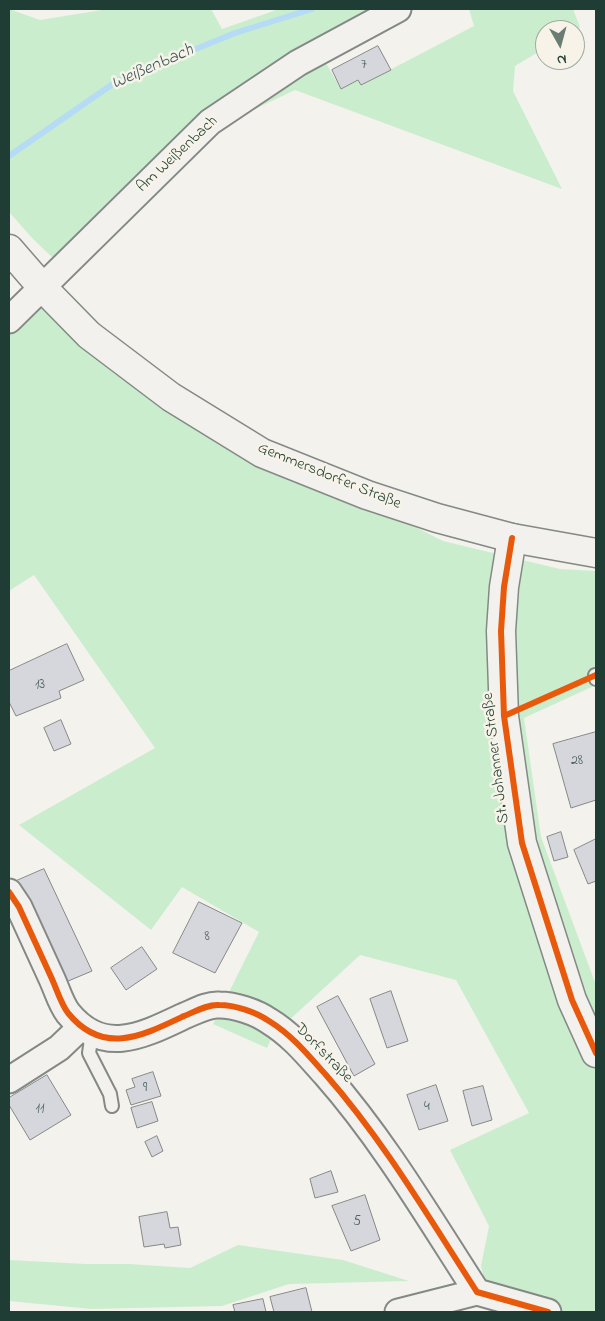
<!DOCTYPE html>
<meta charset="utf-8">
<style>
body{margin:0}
#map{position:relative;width:605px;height:1321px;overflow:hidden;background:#f4f2ec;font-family:"Indie Flower",sans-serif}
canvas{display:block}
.frame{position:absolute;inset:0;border:10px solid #1f3d34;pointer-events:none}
.north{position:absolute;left:535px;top:20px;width:50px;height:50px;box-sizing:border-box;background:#f7f3e8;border:1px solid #a1aaa0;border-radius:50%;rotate:173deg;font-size:14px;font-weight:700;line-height:20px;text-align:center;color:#1f3d34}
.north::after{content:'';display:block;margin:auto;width:18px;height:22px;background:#6a7c74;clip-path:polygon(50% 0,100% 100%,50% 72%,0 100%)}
</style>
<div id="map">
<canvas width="605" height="1321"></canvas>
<div class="frame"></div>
<div class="north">N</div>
</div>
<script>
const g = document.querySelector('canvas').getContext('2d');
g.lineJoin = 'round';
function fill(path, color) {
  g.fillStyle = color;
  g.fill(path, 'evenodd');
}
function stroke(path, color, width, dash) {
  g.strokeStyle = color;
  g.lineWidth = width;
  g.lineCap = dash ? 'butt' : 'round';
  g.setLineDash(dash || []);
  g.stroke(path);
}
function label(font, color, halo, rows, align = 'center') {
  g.font = font + ' "Indie Flower",sans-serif';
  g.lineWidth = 5;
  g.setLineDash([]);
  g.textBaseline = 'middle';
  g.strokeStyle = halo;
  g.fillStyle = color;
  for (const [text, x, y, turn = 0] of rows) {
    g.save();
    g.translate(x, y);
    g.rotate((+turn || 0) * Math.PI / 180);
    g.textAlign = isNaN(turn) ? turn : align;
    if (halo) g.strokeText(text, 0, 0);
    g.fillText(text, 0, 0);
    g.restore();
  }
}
fill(new Path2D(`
 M9 9 40 20 108 9H211L222 29 279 9H370L230 94 54 259 33 239 9 212Z
 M469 9H573L580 27 575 30H545V48L515 66 513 91 562 189 295 90 238 117 323 58 341 89 358 80 361 85 474 26Z
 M33 292 166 402 397 518 443 541 560 569 596 571V685L524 718 541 837 596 985V1312H506L491 1307 481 1266 489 1226 450 1150 529 1113 456 980 360 955 273 1035 267 1048 213 1024 259 932 182 887 151 930 19 825 155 748 34 575 9 591V316Z
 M238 1245 343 1260 409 1281 289 1284 222 1306 91 1309 9 1301V1260L86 1264H129L190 1268Z`), '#caeecd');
stroke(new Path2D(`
 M9 156 117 81 235 33 312 9`), '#b6dbf5', 6);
const building = new Path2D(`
 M378 46 391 70 361 85 358 80 341 89 332 70Z
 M67 644 84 680 59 691 61 698 16 716 9 702V671Z
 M61 720 71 744 54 751 44 728Z
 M596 732V800L571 808 553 744Z
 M561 832 568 857 554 861 547 837Z
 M596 839V881L588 884 574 850Z
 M44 869 92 971 61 984 14 882Z
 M199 902 242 923 215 973 173 953Z
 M142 947 157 969 126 990 111 968Z
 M391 991 408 1041 387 1048 370 999Z
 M338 996 375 1064 354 1076 317 1007Z
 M153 1072 161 1096 131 1105 126 1090 135 1087 132 1079Z
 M47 1075 71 1115 30 1140 9 1105V1098Z
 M436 1085 448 1121 419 1130 407 1095Z
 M483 1086 492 1120 472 1126 463 1091Z
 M152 1102 158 1121 137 1128 131 1108Z
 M157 1136 163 1151 152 1157 145 1142Z
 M331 1171 338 1192 315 1198 310 1179Z
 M365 1195 380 1240 351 1251 332 1206Z
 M167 1212 170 1228 178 1227 181 1245 165 1248 164 1244 144 1247 139 1217Z
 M306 1288 312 1312H274L270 1297Z
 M263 1299 266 1312H235L233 1305Z`);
fill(building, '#d6d6dd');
stroke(building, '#848985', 1);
const service = new Path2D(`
 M595 675 596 679
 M92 1033 89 1053 110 1094 112 1106`);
const minor = new Path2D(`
 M9 320 210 122 298 63 398 9
 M9 892 19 907C30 931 41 955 52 979 57 990 61 1004 68 1013 103 1056 142 1036 184 1016 194 1012 208 1004 219 1005 235 1005 256 1012 269 1021 292 1035 308 1055 326 1075 384 1141 429 1218 477 1292L548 1312
 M9 1080 59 1048 81 1027
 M398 1312 477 1292`);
const tertiary = new Path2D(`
 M512 538 504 587 501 631 504 716 522 843 572 1000 596 1053`);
const secondary = new Path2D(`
 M9 249 42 287 89 335 171 397 262 453 367 495 437 518 512 538 596 553`);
stroke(service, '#848985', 16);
stroke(minor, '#848985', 29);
stroke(tertiary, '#848985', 31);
stroke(secondary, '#848985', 31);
stroke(service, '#f2f1ed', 12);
stroke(minor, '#f2f1ed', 25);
stroke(tertiary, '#f2f1ed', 28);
stroke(secondary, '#f2f1ed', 28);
stroke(new Path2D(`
 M512 538 504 587 501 631 504 716 522 843 572 1000 596 1053
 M504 716 596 675
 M9 892 19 907C30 931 41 955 52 979 57 990 61 1004 68 1013 103 1056 142 1036 184 1016 194 1012 208 1004 219 1005 235 1005 256 1012 269 1021 292 1035 308 1055 326 1075 384 1141 429 1218 477 1292L548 1312`), '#e8590c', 6);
label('14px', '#4d635e', null, [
 ["7",364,66],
 ["13",40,686],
 ["28",577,762],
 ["8",207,938],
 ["9",145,1089],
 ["4",427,1108],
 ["11",40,1110],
 ["5",357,1223]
]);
label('16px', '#1f3d34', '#f7f3e8', [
 ["Am Weißenbach",178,155,-43],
 ["Gemmersdorfer Straße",329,477,22],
 ["St. Johanner Straße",497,758,-97],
 ["Dorfstraße",323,1054,46]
]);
label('italic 18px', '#385b5b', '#f7f3e8', [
 ["Weißenbach",153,68,-24]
]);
</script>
